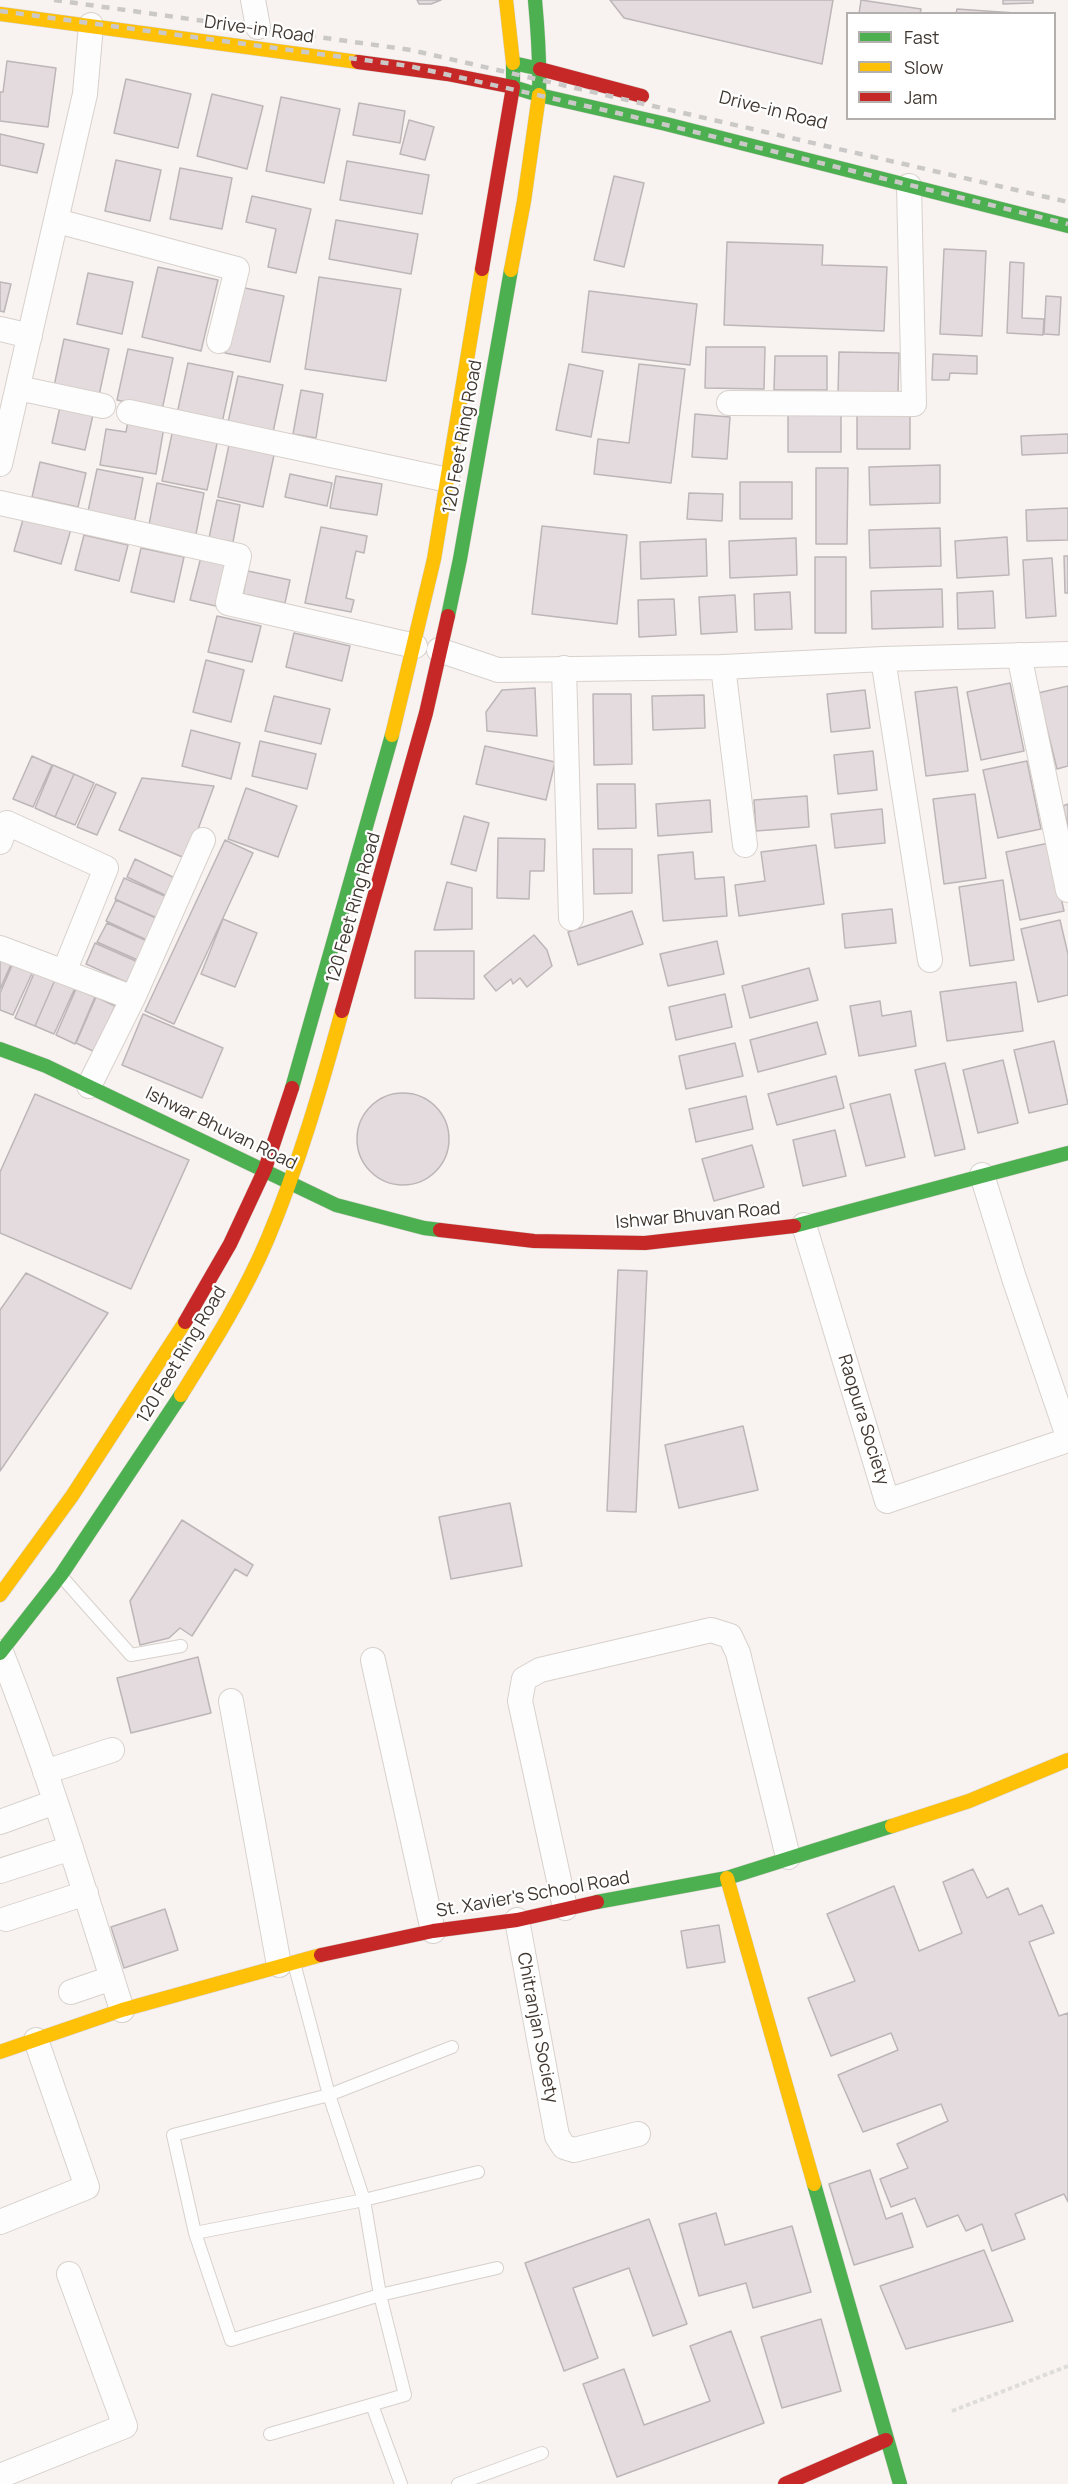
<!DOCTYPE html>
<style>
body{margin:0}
#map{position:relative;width:1068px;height:2484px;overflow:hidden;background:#f8f3f0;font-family:Manrope,sans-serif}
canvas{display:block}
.legend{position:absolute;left:846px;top:12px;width:210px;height:108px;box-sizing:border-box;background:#fff;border:2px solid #b3afad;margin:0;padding:8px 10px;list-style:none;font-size:18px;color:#413831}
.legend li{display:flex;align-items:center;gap:12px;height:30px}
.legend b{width:30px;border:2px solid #b3afad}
</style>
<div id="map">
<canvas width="1068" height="2484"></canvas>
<ul class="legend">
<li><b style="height:8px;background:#4caf50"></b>Fast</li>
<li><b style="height:8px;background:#ffc107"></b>Slow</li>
<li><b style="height:8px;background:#c62828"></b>Jam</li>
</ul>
</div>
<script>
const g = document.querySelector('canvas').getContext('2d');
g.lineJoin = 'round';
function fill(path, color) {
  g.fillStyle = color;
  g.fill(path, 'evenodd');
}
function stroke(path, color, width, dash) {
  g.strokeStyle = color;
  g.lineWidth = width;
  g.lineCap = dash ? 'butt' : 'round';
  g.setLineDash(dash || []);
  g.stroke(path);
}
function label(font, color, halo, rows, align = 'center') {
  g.font = font + ' Manrope,sans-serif';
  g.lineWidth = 4.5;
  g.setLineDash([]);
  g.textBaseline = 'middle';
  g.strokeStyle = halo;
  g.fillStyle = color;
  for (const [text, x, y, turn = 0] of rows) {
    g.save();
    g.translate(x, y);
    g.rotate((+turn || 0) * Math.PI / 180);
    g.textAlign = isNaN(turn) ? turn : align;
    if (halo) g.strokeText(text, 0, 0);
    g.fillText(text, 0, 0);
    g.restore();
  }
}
const building = new Path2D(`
 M417 0H441L431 4H419Z
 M610 0H833L822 64 624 18Z
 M861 0 921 9 920 14H859Z
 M1003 0H1033V3L1003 4Z
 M957 9 1030 14H956Z
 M7 61 56 68 48 127 0 121V92H3Z
 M126 79 191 94 178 148 114 133Z
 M212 94 263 106 247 169 197 156Z
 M281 97 340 109 324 183 266 171Z
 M359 103 405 111 400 143 353 135Z
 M409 120 434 127 425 160 400 154Z
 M0 134 44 144 37 173 0 165Z
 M116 160 161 170 150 221 105 211Z
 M347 161 429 175 422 214 340 200Z
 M180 168 232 178 222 229 170 219Z
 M614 176 644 183 624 267 594 260Z
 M252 196 311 209 296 273 268 267 276 229 246 222Z
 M336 220 418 234 411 274 329 259Z
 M727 242 823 245 822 265 887 267 884 331 724 325Z
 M944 249 986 251 982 336 940 334Z
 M1010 262 1024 263 1022 318 1044 319 1043 335 1007 333Z
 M158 267 218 280 201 351 142 337Z
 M88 273 133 282 122 334 77 324Z
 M319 277 401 289 386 381 305 369Z
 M0 282 11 284 4 312 0 311Z
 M240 287 284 296 270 362 225 353Z
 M589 291 697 304 690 365 582 352Z
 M1046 296 1061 297 1059 335 1044 334Z
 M64 339 109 349 98 400 53 391Z
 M706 347H765L764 389 705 388Z
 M128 349 173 358 162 410 117 400Z
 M839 352 899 353 898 394H838Z
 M933 354 977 356V374L950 373 949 380H932Z
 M775 356H827V390H774Z
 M188 363 233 372 222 423 177 414Z
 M569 364 603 371 591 437 556 430Z
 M639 364 685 369 671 483 594 474 598 439 629 443Z
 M238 376 283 385 272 437 227 427Z
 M301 390 323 394 316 438 293 434Z
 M60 407 93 415 85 450 52 443Z
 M857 412H910V449H857Z
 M695 414 730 417 727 459 692 457Z
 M841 414V452H788V415Z
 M128 421 164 427 156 474 100 465 106 429 126 432Z
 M173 429 218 439 207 490 162 481Z
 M1068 434V453L1022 455 1021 436Z
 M229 445 274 455 263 507 218 497Z
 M40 462 86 473 78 507 32 497Z
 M940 465V503L870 505 869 467Z
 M816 468H848L847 544H816Z
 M97 469 143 478 134 524 87 516Z
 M290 474 332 483 327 506 285 497Z
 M336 476 382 484 377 515 330 508Z
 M740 482H792V519H740Z
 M157 483 204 493 195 539 148 530Z
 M689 493 723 494 722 521 687 519Z
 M217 500 240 505 233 542 209 538Z
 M1068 508V540L1027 541 1026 510Z
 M24 516 71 529 61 564 14 551Z
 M542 526 627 535 617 624 532 614Z
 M321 527 367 536 364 553 356 551 346 598 354 600 351 612 305 603Z
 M940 528 941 566 870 568 869 530Z
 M84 535 128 545 119 581 75 570Z
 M1007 537 1009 575 957 578 955 541Z
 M796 538 797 575 730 578 729 541Z
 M706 539 707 576 641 579 640 542Z
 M141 548 184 557 174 602 131 592Z
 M1064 556H1068V593H1065Z
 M201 557 231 564 220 607 190 600Z
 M815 557H846V633H815Z
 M1052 558 1056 616 1026 618 1023 560Z
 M248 571 290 580 285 603 243 594Z
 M942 589 943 627 872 629 871 591Z
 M993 591 995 628 958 629 957 593Z
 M790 592 792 629 755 630 754 594Z
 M735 595 737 632 701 634 699 597Z
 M674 599 676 635 639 637 638 600Z
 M217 616 261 626 252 662 208 652Z
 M294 633 350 646 342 681 286 667Z
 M206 660 244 670 231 722 193 712Z
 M1010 683 1024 751 981 760 967 692Z
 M1068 686V766L1057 769 1038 693Z
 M957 687 968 771 926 776 915 692Z
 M535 688 537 736 487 731 486 712 502 690Z
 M865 690 870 728 831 732 827 694Z
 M593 694H631L632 764 594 765Z
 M704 695 705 728 653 730 652 696Z
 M274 696 330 709 321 744 265 731Z
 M191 730 240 743 231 779 182 766Z
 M260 741 316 754 307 789 252 776Z
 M485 746 555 762 546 800 476 784Z
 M873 751 877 790 838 794 834 755Z
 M32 756 52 765 33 807 13 799Z
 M1027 761 1041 829 998 838 983 770Z
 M53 765 74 774 55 817 35 808Z
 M74 774 94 783 75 825 55 817Z
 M142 778 214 786 187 859 119 830Z
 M96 784 116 793 97 835 77 827Z
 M597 784H635L636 828 598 829Z
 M246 788 297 806 278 857 228 839Z
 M975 794 986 878 944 884 933 799Z
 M807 796 809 827 756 831 754 800Z
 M710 800 712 832 658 836 656 804Z
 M1068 804V828L1063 806Z
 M882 809 885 843 835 848 831 814Z
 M464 816 489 823 476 871 451 864Z
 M498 838 545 839 544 871H530L529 899 497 898Z
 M225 840 253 853 174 1024 145 1011Z
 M1049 843 1064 911 1020 920 1006 852Z
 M816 845 824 904 739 916 735 885 765 881 761 852Z
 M593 849H632V893L594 894Z
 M693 852 695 879 724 877 727 916 663 921 658 855Z
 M135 859 177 879 169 897 127 877Z
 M124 878 167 897 157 918 115 899Z
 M1003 880 1014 960 970 966 959 887Z
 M447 882 472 888V929L434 930Z
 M116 900 158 919 149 941 106 921Z
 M892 909 896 943 845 948 842 914Z
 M632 911 643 944 578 965 568 932Z
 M223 919 257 933 235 987 201 974Z
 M1060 920 1068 954V995L1038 1002 1021 929Z
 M107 923 147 941 140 961 97 942Z
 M534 935 547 950 552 966 527 987 520 978 513 984 511 979 496 991 484 976Z
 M717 941 724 974 668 986 660 954Z
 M95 943 138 962 128 983 86 964Z
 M415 951H474V999L415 998Z
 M0 955 13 960 0 989Z
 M14 961 34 969 13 1015 0 1010V993Z
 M809 968 818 1000 750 1018 742 986Z
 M35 971 55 980 35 1026 15 1018Z
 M55 980 75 988 54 1034 35 1026Z
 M1016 982 1023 1031 947 1041 940 992Z
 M76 989 95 997 75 1044 56 1035Z
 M725 994 732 1027 676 1040 669 1007Z
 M96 997 115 1006 95 1052 76 1043Z
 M880 1001 882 1016 911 1011 916 1046 859 1056 850 1006Z
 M143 1014 223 1048 202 1098 122 1065Z
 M817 1022 826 1054 758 1072 750 1040Z
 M1054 1041 1068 1104 1029 1113 1014 1050Z
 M735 1043 743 1076 686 1089 679 1056Z
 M1003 1060 1018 1123 978 1133 963 1070Z
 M945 1063 965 1149 935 1156 915 1070Z
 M836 1076 844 1108 777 1125 768 1094Z
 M357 1139a46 46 0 1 1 92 0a46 46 0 1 1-92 0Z
 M35 1094 189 1160 131 1289 0 1233V1172Z
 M890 1094 905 1157 866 1166 850 1104Z
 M746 1096 753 1129 696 1142 689 1109Z
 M835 1130 846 1176 803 1186 793 1140Z
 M752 1145 764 1187 714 1201 702 1159Z
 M618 1270 647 1271 636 1512 607 1511Z
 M26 1273 108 1313 0 1471V1310Z
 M743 1426 758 1490 679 1508 665 1445Z
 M510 1503 522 1566 451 1579 439 1517Z
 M182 1520 253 1565 247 1576 235 1569 192 1636 180 1628 169 1638 140 1645 130 1601Z
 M198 1657 211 1713 131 1733 117 1678Z
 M973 1869 987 1898 1008 1888 1019 1915 1042 1905 1054 1933 1029 1942 1059 2016 1068 2013V2202L1064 2194 1015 2214 1025 2239 992 2251 982 2224 966 2231 958 2215 927 2227 915 2198 891 2207 880 2179 908 2168 897 2144 948 2121 941 2104 863 2132 838 2075 898 2050 891 2033 831 2056 808 1998 855 1981 827 1914 894 1886 919 1951 962 1933 943 1882Z
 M165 1909 178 1950 124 1968 111 1927Z
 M719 1925 725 1962 687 1968 681 1931Z
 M870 2170 886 2219 902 2213 913 2247 854 2265 829 2184Z
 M716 2213 725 2245 792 2226 811 2292 753 2308 746 2283 699 2296 679 2224Z
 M649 2219 687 2324 653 2336 629 2268 573 2288 598 2358 564 2371 525 2263Z
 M984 2250 1013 2321 906 2349 880 2286Z
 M821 2319 841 2391 782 2408 761 2337Z
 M731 2331 764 2423 617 2477 583 2384 624 2369 644 2425 710 2401 690 2346Z`);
fill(building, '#e3dbdd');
stroke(building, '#bdb6b8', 1.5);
const lane = new Path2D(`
 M61 1576 131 1655 181 1646
 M452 2047 329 2095 173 2135 195 2233 231 2340 380 2295 497 2268
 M195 2233 364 2200 478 2172
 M372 2405 401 2484
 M270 2434 405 2395 380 2295 364 2200 329 2095 294 1963
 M458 2484 542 2453`);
const street = new Path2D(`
 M253 0 258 27
 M57 221 237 269 219 341
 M0 329 30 336
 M18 388 103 406
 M729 403 914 404 909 186
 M129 412 448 480
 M0 464 85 94 91 25
 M0 503 239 556 228 603 415 646
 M439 650 498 670 723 667 883 659 1068 654
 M1019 655 1068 890
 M883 659 930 960
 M723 667 745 845
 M564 668 571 918
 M0 842 7 823 106 868 64 972
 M0 948 133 998 89 1086
 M133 998 203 840
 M982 1175 1014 1278 1068 1436
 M804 1225 887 1501 1068 1440
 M1 1652C48 1769 84 1890 122 2010
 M373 1660 433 1931
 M231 1701 279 1965
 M45 1772 112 1750
 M0 1822 55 1802
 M0 1871 71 1848
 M565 1908 520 1701 524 1679 540 1670 711 1630 730 1636 738 1653 788 1857
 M6 1919 86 1893
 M517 1920 557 2136 564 2147 574 2150 638 2134
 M71 1992 112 1978
 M0 2222 87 2187 36 2040
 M0 2476 125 2426 69 2274`);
const fast = new Path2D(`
 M535 0C538 32 540 63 539 95L513 87V63L540 69
 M539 95 666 124 1068 226
 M448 616 460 559 511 270
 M0 1049 46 1066 336 1205 424 1228 440 1230
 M292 1088 392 735
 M794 1226 1068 1153
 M0 1653 61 1575 181 1395
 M597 1902 727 1878 892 1826
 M814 2184 900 2484`);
const slow = new Path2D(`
 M506 0 513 63
 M0 14 358 62
 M511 270 524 201 539 95
 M392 735 434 559 482 269
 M181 1395C213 1344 245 1293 268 1238 299 1164 321 1088 342 1011
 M0 1595 72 1496 185 1322
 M892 1826 969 1801 1068 1760
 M727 1878 814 2184
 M0 2052 122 2010 321 1955`);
const jam = new Path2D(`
 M358 62 447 74 513 87
 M540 69 642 96
 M482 269 513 87
 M342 1011 426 713 448 616
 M440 1230 534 1241 645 1243 794 1226
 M185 1322 230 1244 265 1169 292 1088
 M321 1955 433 1931 517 1920 597 1902
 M785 2484 886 2440`);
stroke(lane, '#d7d1cc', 14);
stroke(street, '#d7d1cc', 26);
stroke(fast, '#d7d1cc', 15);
stroke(slow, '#d7d1cc', 15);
stroke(jam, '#d7d1cc', 15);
stroke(new Path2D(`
 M952 2411 1068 2366`), '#dedddc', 4, [4.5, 3]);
stroke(lane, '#fefdfd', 12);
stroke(street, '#fefdfd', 24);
stroke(fast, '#4caf50', 14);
stroke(slow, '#ffc107', 14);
stroke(jam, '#c62828', 14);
stroke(new Path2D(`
 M54 0 411 50 1068 202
 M0 11 409 66 626 115 1068 224`), '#cbc9c8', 4.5, [8, 8]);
label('18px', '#413831', '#fff', [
 ["Drive-in Road",259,30,8],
 ["Drive-in Road",773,111,14],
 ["120 Feet Ring Road",463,437,-80],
 ["120 Feet Ring Road",354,908,-74],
 ["Ishwar Bhuvan Road",221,1129,26],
 ["Ishwar Bhuvan Road",698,1216,-5],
 ["120 Feet Ring Road",182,1355,-59],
 ["Raopura Society",863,1420,73],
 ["St. Xavier's School Road",533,1895,-10],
 ["Chitranjan Society",537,2028,79]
]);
</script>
